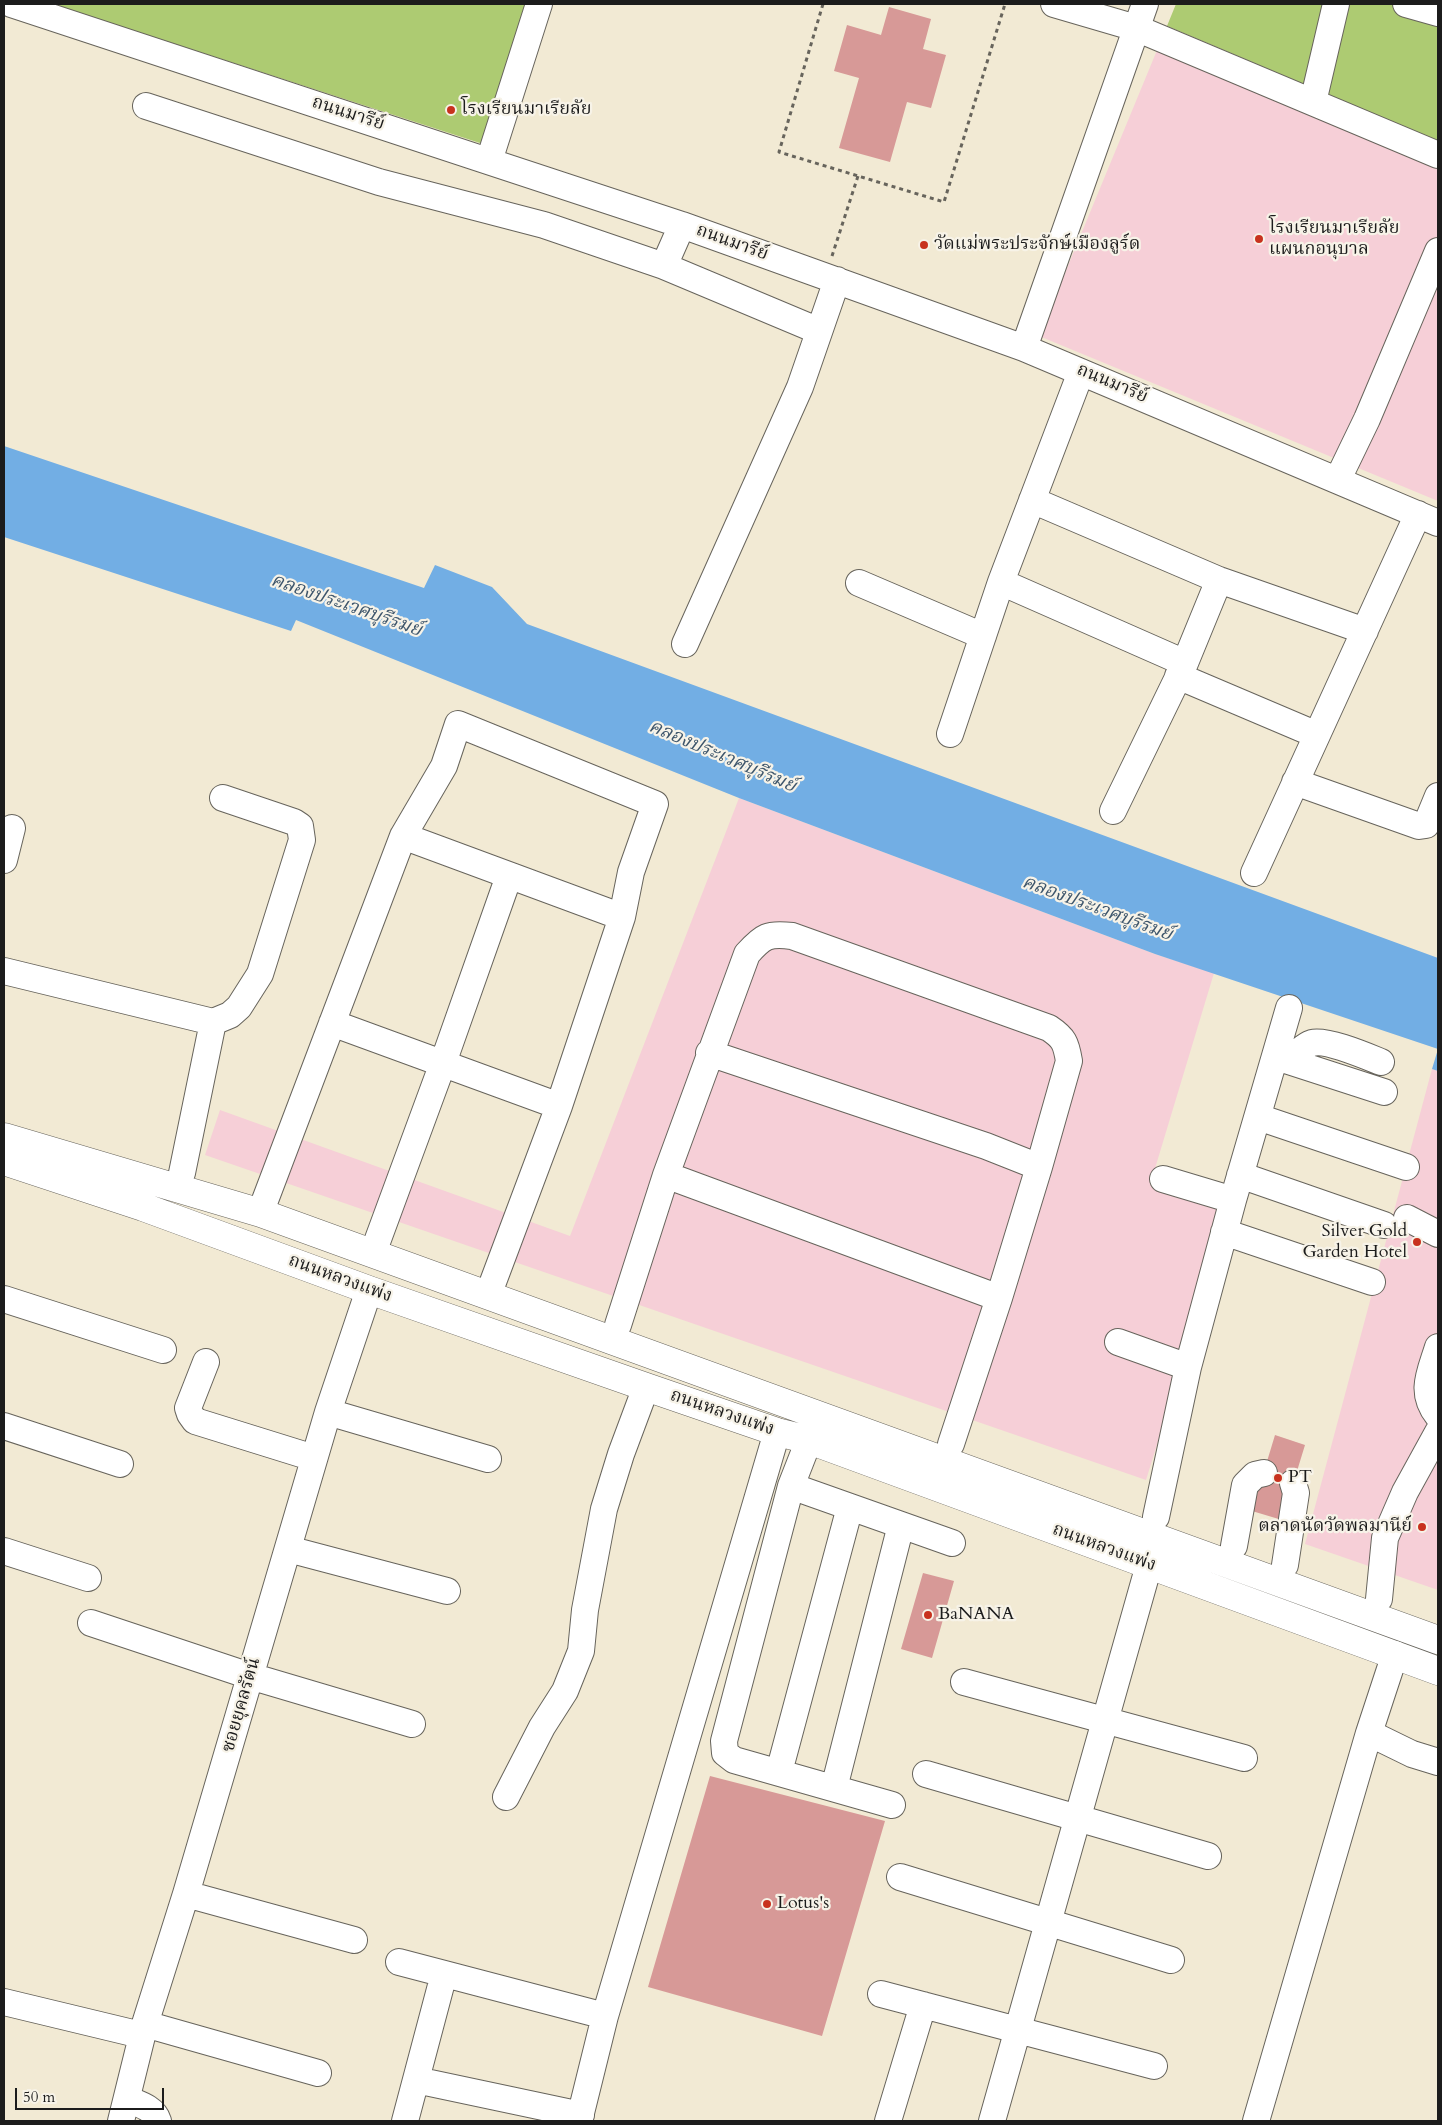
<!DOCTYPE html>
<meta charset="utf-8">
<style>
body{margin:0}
#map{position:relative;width:1442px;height:2125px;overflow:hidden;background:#f2ead4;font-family:Cardo,serif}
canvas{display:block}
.frame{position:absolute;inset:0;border:5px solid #1c1c1c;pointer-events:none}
.scale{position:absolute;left:15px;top:2088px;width:149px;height:22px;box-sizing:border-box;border:2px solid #1c1c1c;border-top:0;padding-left:6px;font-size:15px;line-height:18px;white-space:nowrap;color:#1c1c1c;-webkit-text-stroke:4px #f7f3e8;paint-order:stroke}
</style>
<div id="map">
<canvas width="1442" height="2125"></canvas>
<div class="frame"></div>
<div class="scale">50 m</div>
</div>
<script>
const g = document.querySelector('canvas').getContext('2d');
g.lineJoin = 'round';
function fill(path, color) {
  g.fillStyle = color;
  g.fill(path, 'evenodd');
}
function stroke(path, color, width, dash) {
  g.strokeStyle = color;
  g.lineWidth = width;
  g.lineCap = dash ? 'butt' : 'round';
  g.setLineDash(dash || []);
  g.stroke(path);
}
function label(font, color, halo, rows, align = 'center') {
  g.font = font + ' Cardo,"Noto Serif Thai",serif';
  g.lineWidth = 4.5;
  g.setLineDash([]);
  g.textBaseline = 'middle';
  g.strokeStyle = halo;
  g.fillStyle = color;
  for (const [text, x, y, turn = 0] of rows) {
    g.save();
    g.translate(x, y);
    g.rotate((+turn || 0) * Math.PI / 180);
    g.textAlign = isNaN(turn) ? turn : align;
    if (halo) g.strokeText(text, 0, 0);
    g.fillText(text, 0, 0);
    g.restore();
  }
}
fill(new Path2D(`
 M1167 26 1438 141V501L1039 336Z
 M739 798 1155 954 1214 973 1150 1185 1222 1207 1178 1377 1146 1480 205 1155 220 1110 570 1236Z
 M1432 1069 1438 1071V1590L1305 1544Z`), '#f6cfd7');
fill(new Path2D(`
 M52 4H528L483 144Z
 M1176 4H1438V141L1167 26Z`), '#adcb72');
fill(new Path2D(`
 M4 446 424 588 435 565 492 587 527 624 1438 958V1071L1432 1069 1438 1049 1155 954 739 798 296 620 291 631 4 537Z`), '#72aee4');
fill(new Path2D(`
 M889 7 931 19 923 49 946 55 931 108 907 102 890 162 839 148 859 78 834 71 847 25 881 35Z
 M1275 1435 1305 1445 1282 1520 1252 1511Z
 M923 1573 954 1581 932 1658 901 1649Z
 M710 1776 885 1821 822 2036 648 1987Z`), '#d79997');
const minor = new Path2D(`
 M11 4 682 225 1024 348 1438 523
 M1054 4 1136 28 1438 155
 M1406 4 1438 13
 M1313 102 1336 4
 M146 106 379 182 544 225 664 266 682 225
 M489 161 539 4
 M664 266 819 331
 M1024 348 1145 4
 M1338 479 1367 419 1438 251
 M1032 500 1219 580 1365 631
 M1001 582 1185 663
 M859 583 983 636
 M685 644 800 387 837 280
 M1178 676 1317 735
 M950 734 1001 582 1081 372
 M1295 782 1419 826 1426 825 1438 796
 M1113 811 1185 663 1219 580
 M403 836 622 917
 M4 860 12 828
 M1254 873 1418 514
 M4 971 213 1022 182 1173
 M213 1022 230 1015 239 1007 260 974 302 840 300 826 294 822 223 798
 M332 1023 559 1106
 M709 1053 986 1146 1039 1167 999 1298 951 1444
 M1276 1057 1384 1092
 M1291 1061C1297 1054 1303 1046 1312 1043 1326 1039 1366 1056 1381 1062
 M1258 1117 1406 1167
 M666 1175 999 1298
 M1240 1175 1384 1225
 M1163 1179 1233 1200
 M264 1203 403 836 444 766 458 724 655 804 631 872 622 917 559 1106 493 1282
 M1407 1218 1438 1234
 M1224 1232 1372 1282
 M377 1242 443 1063 509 876
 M4 1299 163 1350
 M618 1325 666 1175 747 954C763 936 768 933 792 936L1049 1028C1064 1038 1066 1043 1069 1061L1039 1167
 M1118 1342 1188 1367
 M1438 1347C1430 1373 1419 1392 1438 1416
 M206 1362 188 1408 190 1414 195 1421 314 1458
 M328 1412 488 1459
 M4 1426 120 1464
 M809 1440 791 1486 724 1741 725 1753 734 1760 892 1805
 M791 1486 952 1543
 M1156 1517 1188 1367 1233 1200 1289 1008
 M1234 1546 1245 1485 1255 1475 1264 1473
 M288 1549 447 1591
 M4 1551 88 1578
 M1285 1565 1296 1493 1293 1483
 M1379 1599 1385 1538 1405 1492 1438 1432
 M91 1623 250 1676 412 1724
 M964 1682 1244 1758
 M1369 1733 1412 1754 1438 1762
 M779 1772 850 1507
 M926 1774 1208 1856
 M834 1788 901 1525
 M506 1797 542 1727 565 1691 581 1651 585 1610 604 1509 621 1454 646 1387
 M900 1877 1171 1960
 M186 1894 354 1940
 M399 1962 605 2016
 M881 1994 1154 2066
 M4 2002 141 2035
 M145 2024 318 2073
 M416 2080 581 2115
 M127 2099C139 2104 154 2108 158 2121
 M121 2121 145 2024 186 1894 328 1412 369 1290
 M405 2121 444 1974
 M579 2121 605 2016 777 1432
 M888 2121 923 2005
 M992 2121 1149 1565
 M1256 2121 1369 1733 1395 1654`);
const major = new Path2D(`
 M4 1137 261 1213 1438 1640
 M4 1161 143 1207 369 1290 646 1387 777 1432 809 1440 1438 1671`);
stroke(minor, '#67645c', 28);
stroke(major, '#67645c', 29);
stroke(new Path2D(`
 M823 4 779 152 944 202 1005 4
 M832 256 858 176`), '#67645c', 3, [4, 4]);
stroke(minor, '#fff', 26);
stroke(major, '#fff', 28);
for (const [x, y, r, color] of [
 [451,110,5,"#c8321e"],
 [1259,239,5,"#c8321e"],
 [924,245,5,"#c8321e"],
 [1417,1242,5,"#c8321e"],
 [1278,1478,5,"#c8321e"],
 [1422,1527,5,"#c8321e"],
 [928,1615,5,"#c8321e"],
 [767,1904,5,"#c8321e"]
]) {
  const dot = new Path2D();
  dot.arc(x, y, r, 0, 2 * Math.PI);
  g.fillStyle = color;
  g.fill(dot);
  stroke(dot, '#f7f3e8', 2);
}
label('18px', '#1c1c1c', '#f7f3e8', [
 ["โรงเรียนมาเรียลัย",461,110],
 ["โรงเรียนมาเรียลัย",1269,229],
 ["แผนกอนุบาล",1269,250],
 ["วัดแม่พระประจักษ์เมืองลูร์ด",934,245],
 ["Silver Gold",1407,1232,"right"],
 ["Garden Hotel",1407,1253,"right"],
 ["PT",1288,1478],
 ["ตลาดนัดวัดพลมานีย์",1412,1527,"right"],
 ["BaNANA",938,1615],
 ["Lotus's",777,1904]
], 'left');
label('18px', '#1c1c1c', '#f7f3e8', [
 ["ถนนมารีย์",348,114,18],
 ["ถนนมารีย์",732,243,20],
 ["ถนนมารีย์",1112,384,23],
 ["ถนนหลวงแพ่ง",340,1279,20],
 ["ถนนหลวงแพ่ง",722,1413,19],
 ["ถนนหลวงแพ่ง",1104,1548,20],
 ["ซอยยุคลรัตน์",242,1705,-74]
]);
label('italic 19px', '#3e566c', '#f7f3e8', [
 ["คลองประเวศบุรีรมย์",346,606,19],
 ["คลองประเวศบุรีรมย์",722,757,23],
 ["คลองประเวศบุรีรมย์",1097,909,20]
]);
</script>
